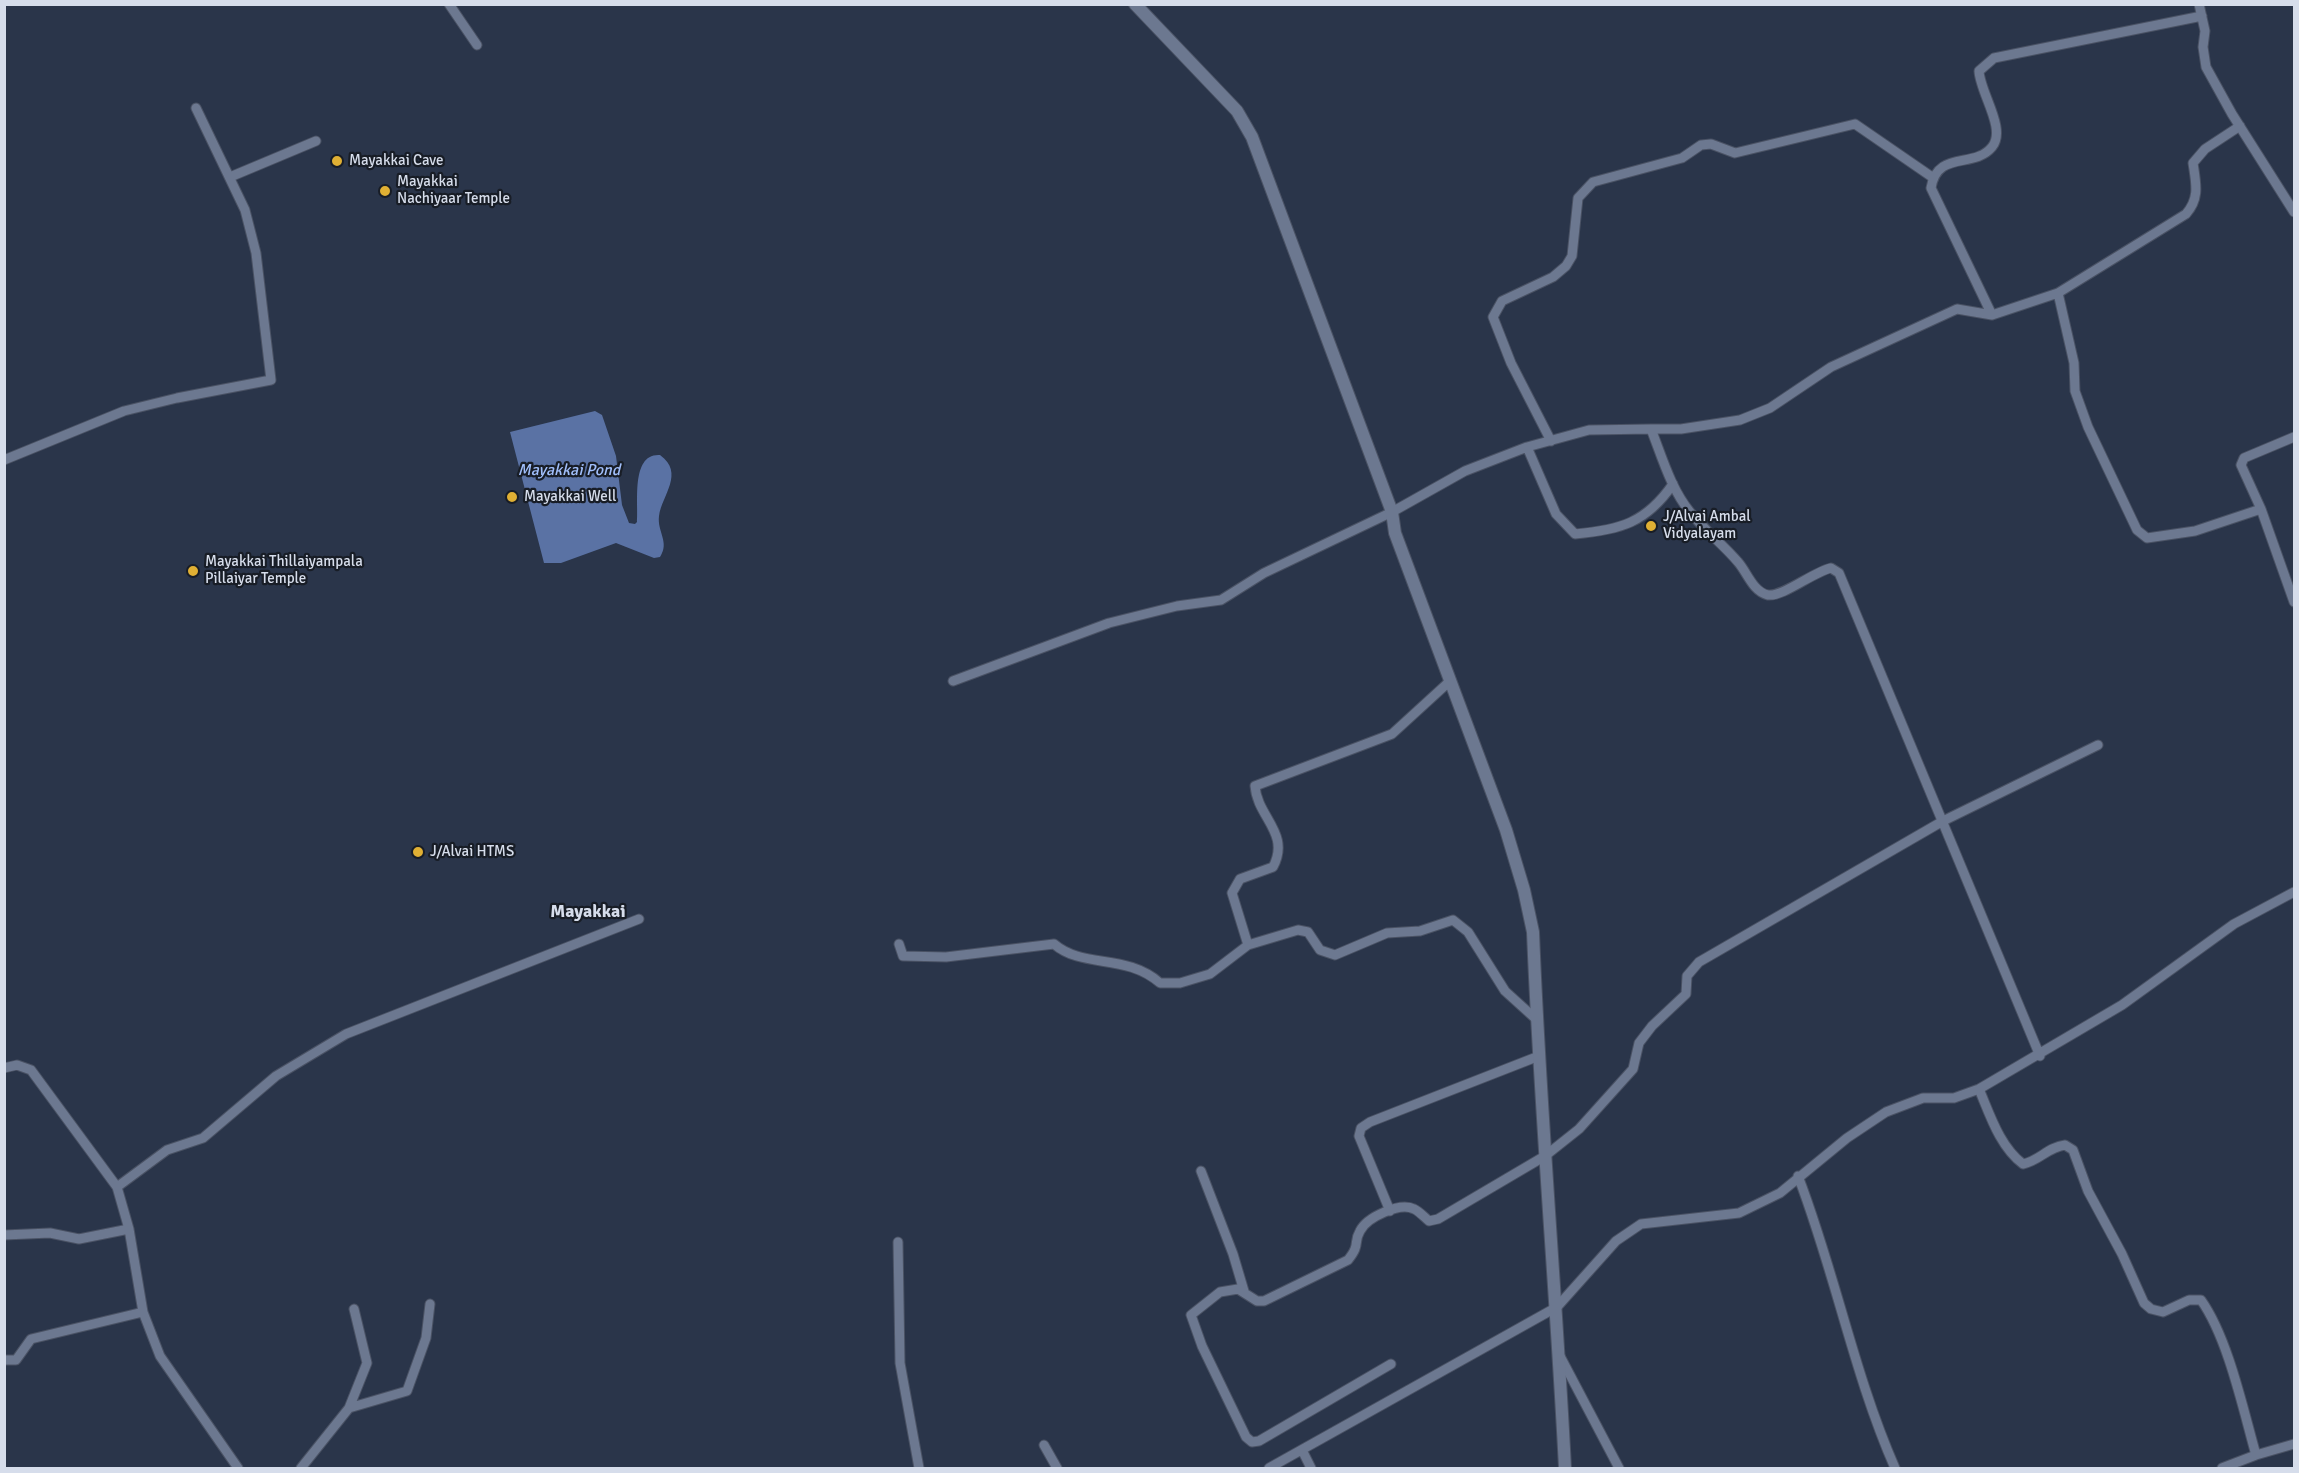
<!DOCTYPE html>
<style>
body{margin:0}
#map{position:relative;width:2299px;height:1473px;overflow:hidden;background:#2a354a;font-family:Signika,sans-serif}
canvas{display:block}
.frame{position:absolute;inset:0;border:6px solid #d6ddeb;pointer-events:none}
</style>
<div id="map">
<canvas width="2299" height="1473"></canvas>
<div class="frame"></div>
</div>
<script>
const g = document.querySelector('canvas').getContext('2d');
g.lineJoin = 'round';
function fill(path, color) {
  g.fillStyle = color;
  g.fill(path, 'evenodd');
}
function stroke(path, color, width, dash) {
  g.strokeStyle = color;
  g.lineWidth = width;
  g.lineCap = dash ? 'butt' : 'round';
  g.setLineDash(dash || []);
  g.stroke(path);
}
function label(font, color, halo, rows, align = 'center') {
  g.font = font + ' Signika,sans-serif';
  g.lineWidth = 4.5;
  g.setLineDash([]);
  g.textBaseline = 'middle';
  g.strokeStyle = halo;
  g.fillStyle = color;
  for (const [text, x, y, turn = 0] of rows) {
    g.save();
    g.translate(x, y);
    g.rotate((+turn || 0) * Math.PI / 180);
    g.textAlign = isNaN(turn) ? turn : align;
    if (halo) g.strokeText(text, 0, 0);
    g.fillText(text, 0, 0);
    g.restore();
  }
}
fill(new Path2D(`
 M595 411 602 415 616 456 622 505 629 523 635 524 637 522C639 505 630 453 660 455 685 473 662 495 659 516 657 532 670 542 660 557L654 558 616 543 561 563H544L510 432Z`), '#5a72a4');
const minor = new Path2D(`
 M449 4 477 45
 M2199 4 2205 31 2203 47 2206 67 2232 114 2294 212
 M230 177 316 141
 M2058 293 2186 214C2200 198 2196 184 2193 163L2205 149 2240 126
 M1992 315 1931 188C1937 150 1974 169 1992 147 2007 129 1980 93 1979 71L1994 58 2202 16
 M1651 429H1681L1740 420 1770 408 1831 367 1957 309 1992 315 2058 293 2074 363 2075 391 2088 427 2137 530 2147 538 2195 531 2261 509 2241 465 2244 458 2294 437
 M1551 441 1511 363 1493 317 1502 301 1553 277 1566 266 1572 256 1578 198 1593 182 1682 158 1701 145 1711 144 1735 153 1855 124 1932 177
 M1527 447 1556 514 1575 534C1620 530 1646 523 1673 484
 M4 460 124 411 177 398 271 380 256 253 245 210 196 108
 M2261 509 2294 602
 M953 681 1109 623 1177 606 1221 600 1264 573 1392 512 1465 471 1527 447 1589 430 1651 429C1662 457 1671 489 1690 512 1704 530 1723 544 1738 562 1747 572 1753 592 1768 595 1783 597 1813 572 1831 568L1839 573 2040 1056
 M899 944 903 956 946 957 1054 944C1083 969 1126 953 1160 983H1180L1210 974 1248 945 1298 930 1308 932 1320 950 1335 955 1387 933 1420 931 1453 920 1468 932 1505 991 1537 1020
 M1248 945 1232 893 1240 879 1273 867C1291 833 1257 817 1255 786L1392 734 1450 681
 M4 1068 17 1065 31 1070 117 1187 129 1229 143 1312 160 1356 238 1468
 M1979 1089C1990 1115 2000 1147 2023 1164 2039 1161 2048 1147 2065 1145L2073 1150 2088 1191 2122 1254 2144 1303 2151 1309 2163 1312 2189 1300H2201C2228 1338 2243 1409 2256 1455
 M1201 1171 1233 1254 1244 1291
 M1798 1176C1835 1272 1854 1375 1895 1468
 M117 1187 167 1150 203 1138 276 1076 346 1034 639 919
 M1390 1211 1359 1136 1361 1128 1370 1122 1539 1056
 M4 1235 50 1233 79 1239 129 1229
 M898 1242 900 1363 919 1468
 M1560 1356 1619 1468
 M4 1360H16L31 1339 143 1312
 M1391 1364 1259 1441 1252 1442 1246 1437 1202 1346 1191 1315 1220 1292 1238 1289 1257 1301H1264L1348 1260C1361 1244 1353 1243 1360 1231 1367 1217 1400 1202 1414 1209 1419 1211 1424 1217 1429 1221L1438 1219 1545 1156 1579 1129 1633 1069 1639 1043 1652 1026 1686 994 1687 976 1699 962 1943 821 2098 745
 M349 1408 407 1391 426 1338 430 1304
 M1044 1445 1057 1468
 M1302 1450 1311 1468
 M301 1468 349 1408 367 1363 354 1309
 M1269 1468 1557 1307 1616 1241 1641 1224 1739 1213 1780 1193 1847 1138 1886 1112 1923 1098H1954L1979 1089 2122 1005 2234 924 2294 892
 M2222 1468 2256 1455 2294 1444`);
const tertiary = new Path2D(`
 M1135 4 1237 111 1252 137 1392 512 1395 533 1506 830 1524 890 1533 932C1540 1111 1556 1290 1565 1468`);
stroke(minor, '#4a5264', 11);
stroke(tertiary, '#4a5264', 14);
stroke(minor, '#6c7890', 9);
stroke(tertiary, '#6c7890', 12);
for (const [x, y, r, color] of [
 [337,161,6,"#e0b034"],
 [385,191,6,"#e0b034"],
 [512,497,6,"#e0b034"],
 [1651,526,6,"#e0b034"],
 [193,571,6,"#e0b034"],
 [418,852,6,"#e0b034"]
]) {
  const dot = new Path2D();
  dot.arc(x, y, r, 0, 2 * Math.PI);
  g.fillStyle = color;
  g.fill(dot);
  stroke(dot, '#181d26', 2);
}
label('15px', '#d6ddeb', '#181d26', [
 ["Mayakkai Cave",349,161],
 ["Mayakkai",397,182],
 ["Nachiyaar Temple",397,199],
 ["Mayakkai Well",524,497],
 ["J/Alvai Ambal",1663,517],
 ["Vidyalayam",1663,534],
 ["Mayakkai Thillaiyampala",205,562],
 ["Pillaiyar Temple",205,579],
 ["J/Alvai HTMS",430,852]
], 'left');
label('italic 16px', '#a1bffb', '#181d26', [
 ["Mayakkai Pond",569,471]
]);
label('bold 18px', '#d6ddeb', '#181d26', [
 ["Mayakkai",588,912]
]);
</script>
